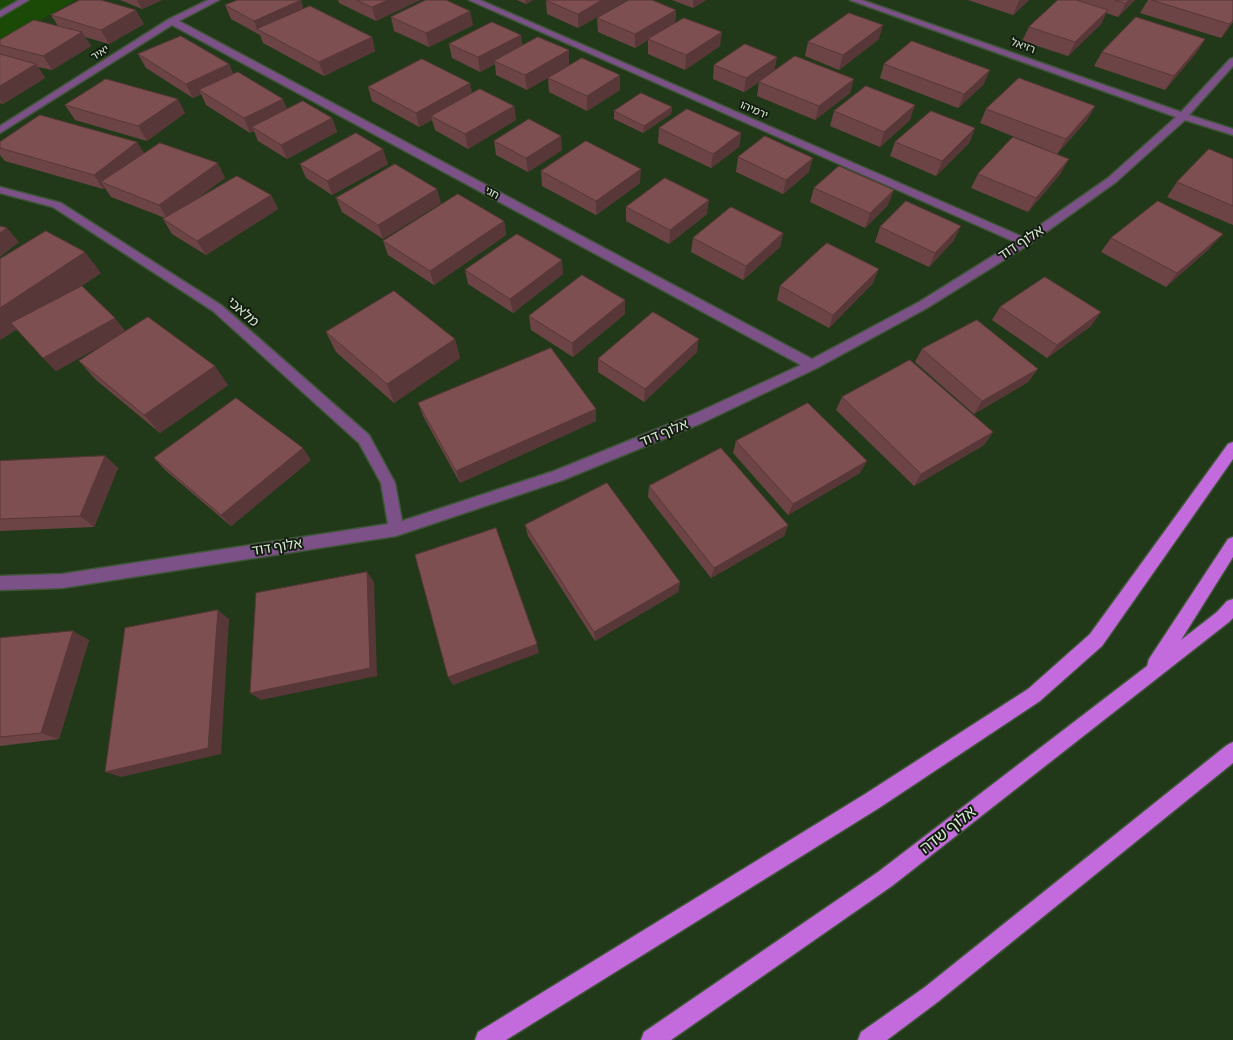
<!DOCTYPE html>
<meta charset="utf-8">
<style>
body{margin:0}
canvas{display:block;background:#213919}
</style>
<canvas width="1233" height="1040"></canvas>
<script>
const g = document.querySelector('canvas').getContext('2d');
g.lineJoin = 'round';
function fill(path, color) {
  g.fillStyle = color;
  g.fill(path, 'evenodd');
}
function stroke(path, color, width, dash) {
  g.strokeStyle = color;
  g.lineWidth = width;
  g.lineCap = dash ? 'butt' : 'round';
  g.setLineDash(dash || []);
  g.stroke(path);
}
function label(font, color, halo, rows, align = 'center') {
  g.font = font + ' "Crimson Pro","Noto Sans Hebrew",serif';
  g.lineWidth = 4;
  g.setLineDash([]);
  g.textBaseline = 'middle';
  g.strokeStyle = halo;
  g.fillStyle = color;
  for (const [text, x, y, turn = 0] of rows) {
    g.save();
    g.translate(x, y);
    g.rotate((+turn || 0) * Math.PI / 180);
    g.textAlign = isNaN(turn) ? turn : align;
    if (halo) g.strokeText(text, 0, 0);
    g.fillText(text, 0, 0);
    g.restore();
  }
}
fill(new Path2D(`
 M0 0H75L0 44Z`), '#1a4a05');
const minor = new Path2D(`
 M19 0H29L0 17V11Z
 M208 0H219L179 21 812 359 919 302 1015 242 469 0H480L1023 237 1108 178 1176 117 850 0H862L1181 112 1230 59 1233 58V66L1189 115 1233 129V135L1185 120 1116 182 1028 245 927 308 817 368 702 423 563 480 396 536 62 588 0 590V576L62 574 388 524 381 483 359 443 213 311 53 207 0 193V187L61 203 221 305 369 435 395 483 402 521 554 471 692 415 801 365 172 25 0 133V126L169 19Z`);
const major = new Path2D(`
 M1233 442V459L1102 646 1040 701 879 808 506 1040H475L478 1032 865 794 1028 689 1090 634 1228 444Z
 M1233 537V557L1181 640 1217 612 1227 601 1233 599V618L1229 622 892 886 671 1040H641L644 1032 878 872 1147 666 1149 659 1228 539Z
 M1233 742V763L939 1001 887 1040H858L861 1032 925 987 1227 745Z`);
stroke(minor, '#3e5537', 3);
stroke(major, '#3e5537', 3);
fill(minor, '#7b5187');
fill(major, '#c36adc');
fill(new Path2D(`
 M120 0H162L142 9Z
 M301 0 303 9 372 37 375 51 324 76 263 43 260 35 231 19 225 5Z
 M338 0H420L376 21 339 3Z
 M517 0H533L526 4Z
 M546 0H627L578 28 547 14Z
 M672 0H706L693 8Z
 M968 0H1029L1013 15Z
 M1058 0H1135L1118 17 1106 13 1101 24 1068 56 1022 41 1029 27Z
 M1148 0H1233V22L1221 38 1140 13Z
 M676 10 675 23 720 46 685 70 648 54V40L635 48 598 32 597 18Z
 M51 15 144 24 109 44 85 37 91 46 52 70 38 67 45 78 3 104 0 103V54L1 55 0 53V40L58 26Z
 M391 17 473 25 429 47 394 31Z
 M521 35 522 46 569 50V65L527 90 496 75 495 64 480 72 452 58 449 44Z
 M879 39 839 70 805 56 808 42Z
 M1205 39 1196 53 1165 90 1094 66 1102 52Z
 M138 54 229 64 233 74 287 109 332 118 337 132 287 159 258 141 254 131 250 133 206 105 201 94 193 98 146 68Z
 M777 57 774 71 850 93 815 120 757 96 759 82 744 92 713 79 714 65Z
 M884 64 984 84 958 108 880 78Z
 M548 78 620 90 587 111 549 92Z
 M368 87 472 93 514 106 516 120 468 149 435 130 432 120 419 127 372 101Z
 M65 105 185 113 147 141 75 120Z
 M1095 106 1087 120 1057 154 980 123 986 109Z
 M672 107 671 114 643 133 614 119V111Z
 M834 111 910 120 880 147 830 126Z
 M659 128 741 133 739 147 711 168 658 143Z
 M975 128 969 143 936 176 890 156 895 142Z
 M494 141 562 150 528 172 496 155Z
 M0 142 144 153 225 178 189 204 271 195 278 209 206 255 172 234 163 219 165 218 111 197 105 188 103 189 5 161 0 155Z
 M738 157 809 172 783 194 736 172Z
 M1233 159V225L1167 197 1177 182Z
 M300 164H388L332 195 306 178Z
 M541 171 640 183 596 215 542 186Z
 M1061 173 1028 212 971 188 978 174Z
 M814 188 888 205 865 228 810 202Z
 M336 198 441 203 383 239 342 212Z
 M626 207 707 214 669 244 626 221Z
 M504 221 506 235 434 285 388 255 383 241Z
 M880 227 954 240 929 267 875 242Z
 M783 233 780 247 743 280 691 252 693 238Z
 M1111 238 1210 248 1166 287 1101 252Z
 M0 259 101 273 80 287 125 331 228 385 160 433 96 380 79 361 111 340 56 371 17 329 0 340Z
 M465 270 563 274 513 313 468 284Z
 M873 283 829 328 777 300 780 286Z
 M625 300V314L573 357 531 330 529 316Z
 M1000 307 1091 326 1047 358 992 320Z
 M326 332 455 339 460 358 394 403 336 352Z
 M922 349 1038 369 1028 382 974 414 915 362Z
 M697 352 644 402 598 372V359Z
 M842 397 993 432 984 445 914 486 836 410Z
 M418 403 596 421 460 483 423 416Z
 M736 441 860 473 788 515 733 453Z
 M105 456 118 468 94 527 0 531V461Z
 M154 458 311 460 231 526 165 470Z
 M649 486 788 525 784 536 711 578 648 497Z
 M525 525 680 582 678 592 595 641 528 536Z
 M0 638 89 640 59 739 0 746Z`), '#6c4445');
fill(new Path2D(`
 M137 0H162L142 9Z
 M301 0 305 14 257 29 259 35 254 21Z
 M388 0H420L376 21 372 7Z
 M525 0H533L526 4Z
 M602 0H627L578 28V14Z
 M693 0H706L693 8Z
 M1019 0H1029L1013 15 1019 1Z
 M1129 0H1135L1118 17 1126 3Z
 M136 10 144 24 109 44 101 30Z
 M676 10 675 23 635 48V34Z
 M1108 10 1101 24 1068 56 1075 42Z
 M470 11 473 25 429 47 426 33Z
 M1233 20V22L1221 38 1230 24Z
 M883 25 879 39 839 70 843 55Z
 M82 32 91 46 52 70 43 56Z
 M722 32 720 46 685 70 686 55Z
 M521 35 522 49 494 61 495 64 480 72 478 57Z
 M372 37 375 51 324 76 319 62Z
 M1205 39 1196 53 1165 90 1174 76Z
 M569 50V65L527 90 525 75Z
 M777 57 774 71 744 92 746 78Z
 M36 64 45 78 3 104 0 100V86Z
 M229 64 235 78 199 90 201 94 193 98 186 84Z
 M990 70 984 84 958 108 964 94Z
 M620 75V90L587 111V96Z
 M854 79 850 93 815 120 819 106Z
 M470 83 473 97 431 116 432 120 419 127 416 113Z
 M178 99 185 113 147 141 138 126Z
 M283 99 289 113 252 127 254 131 250 133 244 118Z
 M915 105 910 120 880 147 884 132Z
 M514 106 516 120 468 149 465 134Z
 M1095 106 1087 120 1057 154 1066 139Z
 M672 107 671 114 643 133 644 126Z
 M332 118 337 132 287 159 281 145Z
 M975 128 969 143 936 176 942 161Z
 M741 133 739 147 711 168 713 154Z
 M561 136 562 150 528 172 526 158Z
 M137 142 146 156 101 182 105 188 103 189 94 175Z
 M383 149 388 164 332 195 327 181Z
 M813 158 809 172 783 194 786 180Z
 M1069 159 1061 173 1028 212 1036 198Z
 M218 163 225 178 168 220 159 205Z
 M641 169 640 183 596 215V201Z
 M437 189 441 203 383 239 378 225Z
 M894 190 888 205 865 228 870 213Z
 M271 195 278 209 206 255 197 241Z
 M709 200 707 214 669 244 670 230Z
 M504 221 506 235 434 285 430 271Z
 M961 226 954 240 929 267 935 253Z
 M7 228 19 242 0 257V233Z
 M783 233 780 247 743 280 746 266Z
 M1223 234 1210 248 1166 287 1177 273Z
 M85 252 101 273 0 340V308Z
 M562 260 563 274 513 313 510 299Z
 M879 269 873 283 829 328 833 315Z
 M625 300V314L573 357 572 343Z
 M1101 312 1091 326 1047 358 1057 345Z
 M115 318 126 332 56 371 43 358Z
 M455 339 460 358 394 403 387 384Z
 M699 339 697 352 644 402 645 389Z
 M215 366 228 385 160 433 144 415Z
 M1038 369 1028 382 974 414 982 401Z
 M596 409V421L460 483 456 471Z
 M993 432 984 445 914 486 921 474Z
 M303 448 311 460 231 526 221 515Z
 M105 456 118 468 94 527 80 516Z
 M867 461 860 473 788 515 793 504Z
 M788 525 784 536 711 578 714 568Z
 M367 572 374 582 377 676 261 700 250 693Z
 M680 582 678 592 595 641 594 632Z
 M218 610 229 619 221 754 121 777 105 772Z
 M73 631 89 640 59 739 41 733Z
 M537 644 539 653 453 685 448 677Z`), '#583738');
const building = new Path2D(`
 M80 0H101L136 10 101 30 51 15Z
 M238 0H301L254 21 225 5Z
 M357 0H388L372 7Z
 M426 0H446L470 11 426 33 391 17Z
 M546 0H602L578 14Z
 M629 0H652L676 10 635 34 597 18Z
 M1058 0H1076L1108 10 1075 42 1029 27Z
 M1115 0H1129L1126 3Z
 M1152 0H1233V20L1230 24Z
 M310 6 372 37 319 62 257 29Z
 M849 13 883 25 843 55 808 42Z
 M1136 17 1205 39 1174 76 1102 52Z
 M684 18 722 32 686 55 648 39Z
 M34 20 82 32 43 56 0 45V40Z
 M492 22 521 35 478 57 449 44Z
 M181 36 229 64 186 84 138 54Z
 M538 37 569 50 525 75 494 61Z
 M912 41 990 70 964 94 884 64Z
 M745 44 777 57 746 78 714 65Z
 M0 54 36 64 0 86Z
 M795 56 854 79 819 106 759 82Z
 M582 58 620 75 587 96 548 78Z
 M422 59 470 83 416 113 368 87Z
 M238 72 283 99 244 118 199 90Z
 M1019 78 1095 106 1066 139 986 109Z
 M106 79 178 99 138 126 65 105Z
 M866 86 915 105 884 132 834 111Z
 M480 89 514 106 465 134 431 116Z
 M641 93 672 107 644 126 614 111Z
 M303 101 332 118 281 145 252 127Z
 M687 109 741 133 713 154 659 128Z
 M931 111 975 128 942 161 895 142Z
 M40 115 137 142 94 175 0 148V142Z
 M529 119 561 136 526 158 494 141Z
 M356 133 383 149 327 181 300 164Z
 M765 136 813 158 786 180 738 157Z
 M1013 137 1069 159 1036 198 978 174Z
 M586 141 641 169 596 201 541 171Z
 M160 143 218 163 159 205 101 182Z
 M1209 149 1233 159V206L1177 182Z
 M395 164 437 189 378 225 336 198Z
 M839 166 894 190 870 213 814 188Z
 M237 176 271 195 197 241 163 219Z
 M665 178 709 200 670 230 626 207Z
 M458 194 504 221 430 271 383 241Z
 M906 201 961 226 935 253 880 227Z
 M1158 201 1223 234 1177 273 1111 238Z
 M731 207 783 233 746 266 693 238Z
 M0 226 7 228 0 233Z
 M46 231 85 252 0 308V259Z
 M517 234 562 260 510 299 465 270Z
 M827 243 879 269 833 315 780 286Z
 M582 275 625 300 572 343 529 316Z
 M1045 277 1101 312 1057 345 1000 307Z
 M82 286 115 318 43 358 11 323Z
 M394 291 455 339 387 384 326 332Z
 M653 312 699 339 645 389 598 359Z
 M148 317 215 366 144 415 79 361Z
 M977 320 1038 369 982 401 922 349Z
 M551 348 596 409 456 471 418 403Z
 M910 360 993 432 921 474 842 397Z
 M236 398 303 448 221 515 154 458Z
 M808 403 867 461 793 504 736 441Z
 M721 448 788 525 714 568 649 486Z
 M105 456 80 516 0 519V461Z
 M607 483 680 582 594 632 525 525Z
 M496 528 537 644 448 677 415 555Z
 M367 572 370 668 250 693 256 593Z
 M218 610 208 748 105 772 125 628Z
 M73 631 41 733 0 737V638Z`);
fill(building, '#7d4f50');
stroke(building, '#583738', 1);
label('11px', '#d8e7d3', '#121d0f', [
 ["רזיאל",1023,46,20],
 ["יאיר",100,53,-32],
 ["ירמיהו",754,110,24],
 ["חגי",492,193,28]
]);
label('14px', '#d8e7d3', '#121d0f', [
 ["אלוף דוד",1021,243,-33],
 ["מלאכי",243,312,41],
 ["אלוף דוד",664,433,-22],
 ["אלוף דוד",277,547,-9]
]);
label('16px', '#d8e7d3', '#121d0f', [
 ["אלוף שדה",948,830,-38]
]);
</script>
